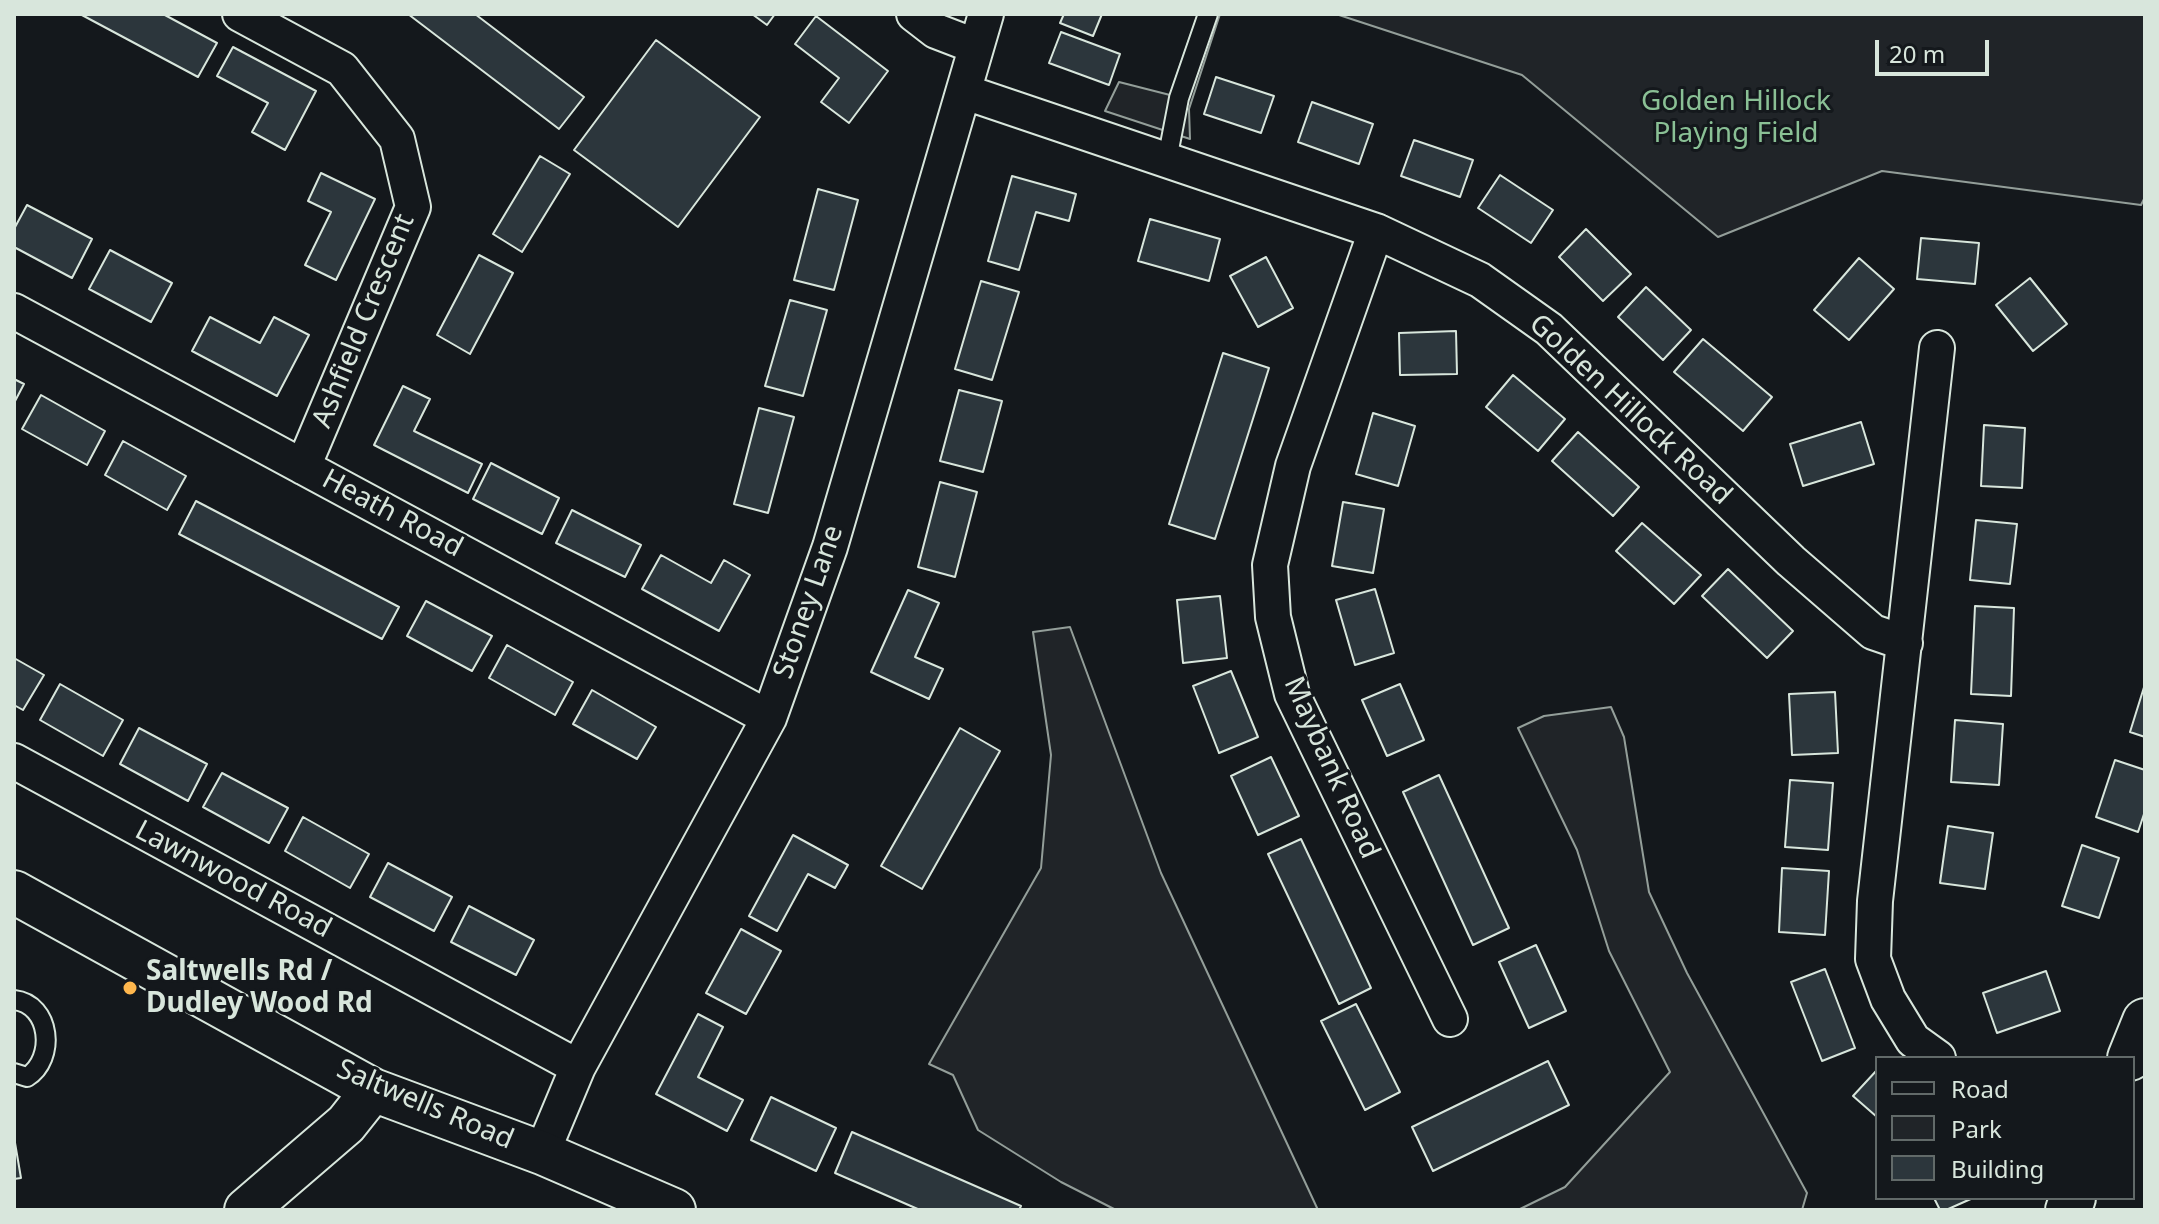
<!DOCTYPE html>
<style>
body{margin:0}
#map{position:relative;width:2159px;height:1224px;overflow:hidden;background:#14181c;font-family:"Noto Sans",sans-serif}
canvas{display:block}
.frame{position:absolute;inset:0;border:16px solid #d8e6dc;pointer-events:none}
.legend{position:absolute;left:1875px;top:1056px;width:260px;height:144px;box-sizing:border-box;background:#14181c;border:2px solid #626a69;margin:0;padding:10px 14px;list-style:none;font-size:24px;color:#d8e6dc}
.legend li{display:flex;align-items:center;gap:16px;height:40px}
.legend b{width:40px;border:2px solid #626a69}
.scale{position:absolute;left:1875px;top:40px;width:114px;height:36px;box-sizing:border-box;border:4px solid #d8e6dc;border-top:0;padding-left:10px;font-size:24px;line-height:28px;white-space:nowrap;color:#d8e6dc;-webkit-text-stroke:6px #14181c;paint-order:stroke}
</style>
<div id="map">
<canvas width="2159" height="1224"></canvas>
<div class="frame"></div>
<ul class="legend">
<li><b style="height:10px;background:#14181c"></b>Road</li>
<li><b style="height:22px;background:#202428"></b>Park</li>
<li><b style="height:22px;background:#2c363c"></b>Building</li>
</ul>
<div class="scale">20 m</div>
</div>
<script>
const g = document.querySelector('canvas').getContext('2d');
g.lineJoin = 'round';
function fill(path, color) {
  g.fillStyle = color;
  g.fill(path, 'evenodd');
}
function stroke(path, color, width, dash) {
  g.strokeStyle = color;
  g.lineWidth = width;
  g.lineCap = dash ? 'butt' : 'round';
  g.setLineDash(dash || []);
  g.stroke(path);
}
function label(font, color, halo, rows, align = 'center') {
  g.font = font + ' "Noto Sans",sans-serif';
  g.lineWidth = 6;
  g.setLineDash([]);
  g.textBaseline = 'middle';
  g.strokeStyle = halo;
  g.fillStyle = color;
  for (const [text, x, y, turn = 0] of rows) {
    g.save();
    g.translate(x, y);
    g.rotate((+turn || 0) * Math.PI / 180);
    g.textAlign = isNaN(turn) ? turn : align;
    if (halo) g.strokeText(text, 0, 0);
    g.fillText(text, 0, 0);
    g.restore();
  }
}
const green = new Path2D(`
 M1198 14H1220L1189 109 1190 139 1105 111 1119 82 1170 95Z
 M1336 14H2145V197L2141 205 1882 171 1718 237 1522 75Z
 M1070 627 1161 873 1318 1210H1116L1061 1182 978 1130 953 1075 929 1064 1041 868 1051 755 1033 632Z
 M1611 707 1624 737 1649 892 1687 973 1807 1193 1802 1210H1518L1565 1187 1670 1072 1609 951 1577 850 1518 728 1544 716Z`);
fill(green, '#202428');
stroke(green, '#939e99', 2);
const building = new Path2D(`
 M80 14H163L217 43 198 77Z
 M408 14H475L584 97 559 129Z
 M752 14H775L767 25Z
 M1064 14H1102L1093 36 1060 23Z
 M816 16 888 71 849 123 821 102 839 78 795 44Z
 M1061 32 1120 54 1109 85 1049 63Z
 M656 40 760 117 678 227 574 150Z
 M233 47 316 91 285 150 252 132 268 103 217 76Z
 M1216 77 1274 96 1261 133 1204 114Z
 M1312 102 1373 124 1359 164 1298 142Z
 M1414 140 1473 160 1460 197 1401 176Z
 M540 156 570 174 522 252 493 234Z
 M321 173 375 199 336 280 305 265 331 212 308 201Z
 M1500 175 1553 210 1531 243 1478 208Z
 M1012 176 1076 194 1069 221 1036 212 1019 270 988 261Z
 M818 189 858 200 834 290 794 280Z
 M27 205 92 239 72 278 14 247V229Z
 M1150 219 1220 239 1209 281 1138 261Z
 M1586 229 1631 274 1603 301 1559 257Z
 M1921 238 1979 243 1975 284 1917 279Z
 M110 250 172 283 151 322 89 289Z
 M479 255 513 273 470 354 437 335Z
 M1266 257 1293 308 1258 327 1230 276Z
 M1859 258 1894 289 1849 340 1814 310Z
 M2030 278 2067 324 2033 351 1996 305Z
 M981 281 1019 292 992 380 955 369Z
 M1646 287 1691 330 1663 360 1618 317Z
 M790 300 827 310 803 396 765 386Z
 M210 317 260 343 274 317 309 335 277 396 192 351Z
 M1456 331 1457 374 1400 375 1399 333Z
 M1703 339 1772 397 1743 431 1674 372Z
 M1223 353 1269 368 1215 539 1169 524Z
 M1513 375 1565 419 1538 451 1486 407Z
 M14 379 24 384 14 403Z
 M403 386 430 399 414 431 482 464 468 493 374 445Z
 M959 390 1002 401 983 472 940 461Z
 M41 395 105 431 87 465 22 429Z
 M759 408 794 417 768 513 734 504Z
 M1373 413 1415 426 1398 486 1356 474Z
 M1861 422 1874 464 1803 486 1790 444Z
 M1984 425 2025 428 2022 488 1981 486Z
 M1578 432 1639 487 1613 516 1552 461Z
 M123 441 186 476 167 510 105 475Z
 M491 463 559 498 542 534 473 499Z
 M940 482 977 492 955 577 918 567Z
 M196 501 399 607 382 639 179 534Z
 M1343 502 1384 509 1373 573 1332 566Z
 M572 510 641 545 625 577 556 543Z
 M1976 520 2017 524 2010 584 1970 580Z
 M1642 523 1701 575 1674 604 1616 551Z
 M661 555 711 583 724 560 750 575 719 631 642 589Z
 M1728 569 1793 631 1767 658 1702 596Z
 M1375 589 1394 653 1355 665 1336 600Z
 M908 590 939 603 915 657 943 669 929 699 871 672Z
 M1220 596 1227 658 1183 663 1177 600Z
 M426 601 492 636 472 671 407 636Z
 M1975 606 2014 608 2011 696 1971 694Z
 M507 645 573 682 555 715 489 678Z
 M14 658 44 675 23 710 14 705Z
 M1231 671 1258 737 1219 753 1193 686Z
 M60 684 123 720 103 756 40 720Z
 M1400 684 1424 740 1387 756 1362 700Z
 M2145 684V737L2130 732Z
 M592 690 656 727 637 759 573 724Z
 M1835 692 1838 753 1792 755 1789 694Z
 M1955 720 2003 724 1999 785 1951 782Z
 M139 728 207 764 188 801 120 764Z
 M960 728 1000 751 922 889 881 866Z
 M1271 757 1299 816 1258 835 1231 776Z
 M2115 760 2145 770V811L2138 832 2096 817Z
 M222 773 288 808 269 843 203 807Z
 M1439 775 1509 928 1473 945 1403 792Z
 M1790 780 1833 783 1828 850 1785 847Z
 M303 817 369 854 350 888 285 851Z
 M1948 826 1993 833 1985 889 1940 883Z
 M793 835 848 865 835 888 808 874 777 931 749 916Z
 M1301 839 1371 988 1339 1004 1268 854Z
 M2082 845 2119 858 2099 918 2062 906Z
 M388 863 452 897 434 931 370 897Z
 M1782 868 1829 871 1825 935 1779 932Z
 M469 906 534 940 516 975 451 942Z
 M741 929 781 951 746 1014 706 993Z
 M1536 945 1566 1011 1529 1028 1499 962Z
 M1825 969 1855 1048 1822 1061 1791 982Z
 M2046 971 2060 1011 1997 1033 1983 993Z
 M1356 1004 1400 1092 1365 1110 1321 1021Z
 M698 1014 723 1027 698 1077 743 1100 727 1131 656 1094Z
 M1548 1061 1569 1105 1433 1171 1412 1127Z
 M1877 1070V1117L1853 1096Z
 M771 1097 836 1128 816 1171 751 1140Z
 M852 1132 1021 1206 1019 1210H920L835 1173Z
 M14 1137 21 1178 14 1179Z
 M1934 1198H1973L1946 1210H1940Z`);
fill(building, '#2c363c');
stroke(building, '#d8e6dc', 2);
const service = new Path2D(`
 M1167 160 1179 98 1208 14
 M14 1000C51 1004 56 1059 27 1077L14 1073`);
const minor = new Path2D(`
 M240 14 342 69 397 139 413 207 303 467
 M914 14 936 31 975 46
 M965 92 1376 231 1480 280 1549 329 1791 561 1873 632 1905 643
 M1376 231 1293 466 1270 565 1273 617 1292 694 1450 1019
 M14 311 769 718
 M1937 348 1875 901 1873 959 1888 999 1913 1040 1938 1058
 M14 761 578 1067
 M542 1153 578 1067 769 718 830 547 986 14`);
const tertiary = new Path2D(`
 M14 892 373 1090 542 1153 674 1210
 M246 1210 346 1124 373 1090`);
const secondary = new Path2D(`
 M2130 1058 2145 1021
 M2068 1210 2073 1198`);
stroke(service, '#d8e6dc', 22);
stroke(minor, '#d8e6dc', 38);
stroke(tertiary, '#d8e6dc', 46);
stroke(secondary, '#d8e6dc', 48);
stroke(service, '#14181c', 18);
stroke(minor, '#14181c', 34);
stroke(tertiary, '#14181c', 42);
stroke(secondary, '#14181c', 44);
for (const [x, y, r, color] of [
 [130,988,8,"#ffb74d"]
]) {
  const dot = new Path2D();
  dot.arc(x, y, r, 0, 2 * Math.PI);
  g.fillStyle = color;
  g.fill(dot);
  stroke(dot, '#14181c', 3);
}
label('28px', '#8ac095', '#14181c', [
 ["Golden Hillock",1736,102],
 ["Playing Field",1736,134]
]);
label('28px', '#d8e6dc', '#14181c', [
 ["Ashfield Crescent",364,321,-68],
 ["Golden Hillock Road",1630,410,43],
 ["Heath Road",392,514,28],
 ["Stoney Lane",809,602,-71],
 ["Maybank Road",1331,768,66],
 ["Lawnwood Road",233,880,28],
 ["Saltwells Road",425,1105,23]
]);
label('bold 28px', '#d8e6dc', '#14181c', [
 ["Saltwells Rd /",146,972],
 ["Dudley Wood Rd",146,1004]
], 'left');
</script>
